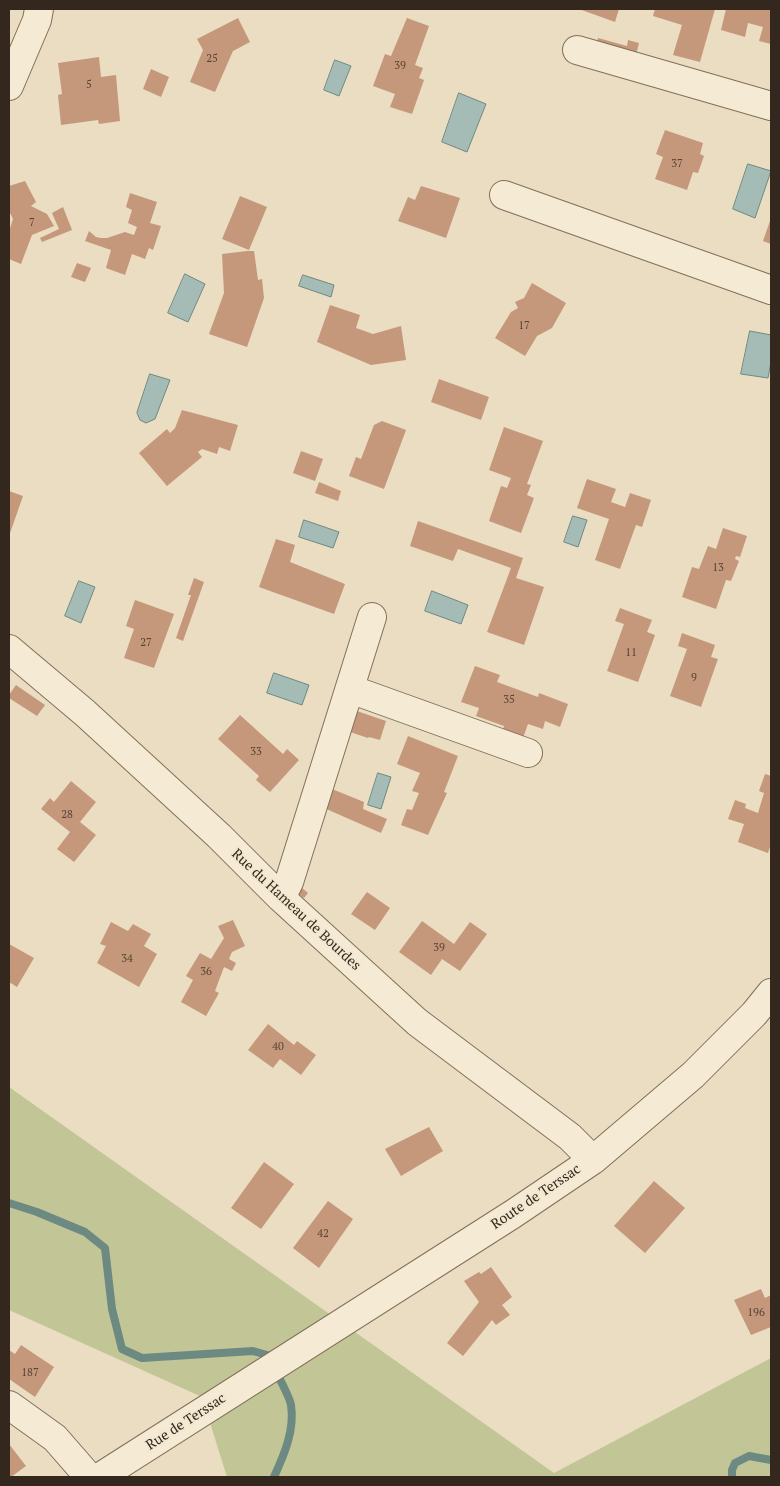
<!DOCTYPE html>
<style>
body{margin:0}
#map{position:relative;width:780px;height:1486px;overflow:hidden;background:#eaddc2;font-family:"PT Serif",serif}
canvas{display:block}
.frame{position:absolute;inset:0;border:10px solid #33271e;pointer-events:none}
</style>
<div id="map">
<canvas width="780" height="1486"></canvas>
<div class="frame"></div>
</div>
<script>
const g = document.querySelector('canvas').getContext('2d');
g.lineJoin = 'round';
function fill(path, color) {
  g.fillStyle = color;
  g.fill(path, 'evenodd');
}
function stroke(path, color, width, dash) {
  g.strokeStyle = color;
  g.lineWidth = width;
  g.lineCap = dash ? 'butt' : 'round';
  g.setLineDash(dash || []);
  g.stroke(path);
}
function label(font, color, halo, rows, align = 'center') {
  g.font = font + ' "PT Serif",serif';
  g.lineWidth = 4;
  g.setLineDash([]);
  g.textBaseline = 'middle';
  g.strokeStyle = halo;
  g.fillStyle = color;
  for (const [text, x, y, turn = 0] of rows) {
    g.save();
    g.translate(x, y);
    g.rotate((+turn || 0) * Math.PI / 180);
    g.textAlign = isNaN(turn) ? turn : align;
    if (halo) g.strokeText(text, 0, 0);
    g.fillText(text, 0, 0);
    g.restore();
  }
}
fill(new Path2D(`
 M9 1087 554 1473 771 1358V1477H227L202 1397 9 1310Z`), '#c2c697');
const water = new Path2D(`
 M335 60 351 66 339 96 324 90Z
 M459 93 486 104 467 152 442 142Z
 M748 164 771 171 755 218 733 209Z
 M185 274 205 284 188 322 168 313Z
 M303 275 334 285 331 297 299 286Z
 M750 331 771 335V362L768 378 741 374Z
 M150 374 170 380 155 419 146 423 140 420 137 413Z
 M573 516 587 520 578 547 564 542Z
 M304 520 339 532 333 548 299 537Z
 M79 581 95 587 81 623 65 616Z
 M432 591 468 605 461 624 425 611Z
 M274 673 309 685 302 705 267 693Z
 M378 773 391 777 381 809 368 805Z`);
fill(water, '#a4bcb5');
stroke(water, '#6c8982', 1);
stroke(new Path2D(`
 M9 1203 37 1212 85 1232 105 1248 112 1309 122 1349 142 1358 253 1351 267 1355C273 1367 289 1394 291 1405 295 1430 284 1455 274 1477
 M732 1477V1470L735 1463 749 1456 771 1460`), '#6c8982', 8);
fill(new Path2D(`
 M579 9H619L615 22Z
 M655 9H715L700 62 673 55 682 25 653 16Z
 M726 9H771V44L759 41 763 27 748 23 745 37 721 30Z
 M238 18 250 42 233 51 215 92 190 82 203 50 197 39Z
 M407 18 429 26 415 65 423 68 419 78 424 80 412 114 390 107 395 94 373 86 385 54 391 56Z
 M598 38 627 46 628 40 639 43 634 63 594 53Z
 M99 57 101 77 116 75 120 121 99 124 98 120 61 125 58 95 62 94 58 63Z
 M151 69 169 77 161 97 143 89Z
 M665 130 703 143 700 154 704 156 698 173 693 172 687 190 655 179 663 157 656 154Z
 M25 181 36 202 31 206 47 214 54 226 32 235 21 264 9 259V231L13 219 9 211V186Z
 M421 186 460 198 446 238 398 221 408 197 415 200Z
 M130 193 157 202 150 223 161 226 153 250 149 248 145 259 132 254 125 275 106 268 111 250 85 241 89 231 96 237 101 238H107L125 232 134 235 137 227 128 223 132 210 126 207Z
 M240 196 267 207 249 250 222 239Z
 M63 207 72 230 42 242 40 238 59 229 52 213Z
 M771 218V244L763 241Z
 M247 251H254L258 280 262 279 264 298 247 347 209 334 224 293 222 254Z
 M77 263 91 268 85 282 71 277Z
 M532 283 566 303 552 328 537 336 525 356 495 338 511 312 518 308 515 302 524 298Z
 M330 305 360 315 356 328 373 334 401 326 406 360 371 365 317 342Z
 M439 379 489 397 481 420 431 402Z
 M182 410 238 425 230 451 219 447 217 454 202 449 198 452 202 457 167 486 139 453 167 429 170 433 175 428Z
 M382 421 406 430 384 489 349 476 356 457 361 459 374 425Z
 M504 427 543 441 527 484 531 485 527 495 534 498 521 533 489 521 501 486 507 488 511 478 489 470Z
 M301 451 323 459 315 481 293 473Z
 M587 479 616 489 611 502 625 507 630 493 651 500 642 527 636 525 620 569 595 560 609 519 577 508Z
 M319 482 341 491 338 501 315 493Z
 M9 491 23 496 9 536Z
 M418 521 523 558 516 578 544 587 524 645 487 632 511 568 458 549 453 561 410 546Z
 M723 528 747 536 740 557 736 556 735 559 739 561 731 581 726 580 716 609 682 597 692 567 699 569 708 546 716 549Z
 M276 539 295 545 290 562 345 584 334 614 259 587Z
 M194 578 204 582 183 641 176 638 191 595H188Z
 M135 600 174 614 154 668 124 658 134 629 126 626Z
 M620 608 652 620 647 632 655 635 638 682 607 671 624 624 615 621Z
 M682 633 715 645 711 657 718 659 701 707 670 696 687 649 678 646Z
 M475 666 500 675 497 682 538 697 539 693 568 704 560 727 545 721 543 729 528 724 523 738 503 730 504 726 476 716 479 708 461 702Z
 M16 685 45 705 37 716 9 698V695Z
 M357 711 386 721 380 740 369 737 368 738 350 732Z
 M240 715 283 754 287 749 299 760 270 792 256 780 259 776 218 739Z
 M408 736 458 756 444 792 447 793 428 835 401 825 407 809 412 810 419 793 412 791 420 773 397 764Z
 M765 774 771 776V844L768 853 738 842 744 824 728 819 735 800 746 804 745 808 758 813 764 793 759 791Z
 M71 781 96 802 80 822 96 835 74 862 57 849 70 832 41 809 50 798 54 802Z
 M332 789 364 802 363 809 387 819 381 833 324 808Z
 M302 888 308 893 304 898 298 894Z
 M367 892 390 908 375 930 351 914Z
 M233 920 245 946 232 952 229 959 236 963 232 971 224 967 215 991 219 993 206 1016 181 1002 193 980 186 976 200 953 211 959 224 938 218 926Z
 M422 921 454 944 470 922 487 934 460 971 442 959 431 975 399 952Z
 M111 922 128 931 133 924 151 934 144 946 157 954 139 987 97 963 106 946 100 944Z
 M9 944 34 958 17 987 9 982Z
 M268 1024 294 1045 297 1041 316 1055 301 1075 280 1059 273 1068 248 1050Z
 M429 1127 443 1151 401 1176 385 1149Z
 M264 1162 294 1184 261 1229 231 1208Z
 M654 1181 685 1208 645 1253 614 1226Z
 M328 1201 353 1219 319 1268 293 1248Z
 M491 1267 512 1297 502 1305 510 1315 496 1325 492 1320 463 1356 447 1343 479 1302 464 1281 479 1272 481 1274Z
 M761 1289 765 1298 771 1295V1327L751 1335 734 1300Z
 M21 1345 54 1367 35 1397 9 1379V1350L15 1354Z
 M9 1444 26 1466 11 1477H9Z`), '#c5987b');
const minor = new Path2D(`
 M577 50 771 106
 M9 86 37 20 39 9
 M504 195 771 290
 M9 649 85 713 219 836 281 898 417 1022 570 1137 593 1160
 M350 689 528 753
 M281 898 289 882 372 617
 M9 1405 55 1438 89 1477
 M100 1477 513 1214 593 1160 693 1075 754 1014 771 993`);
stroke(minor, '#826f5b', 30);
stroke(minor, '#f5ebd4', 28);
label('11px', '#584335', null, [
 ["25",212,59],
 ["39",400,66],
 ["5",89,85],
 ["37",677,164],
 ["7",32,223],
 ["17",524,326],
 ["13",718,568],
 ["27",146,643],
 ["11",631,653],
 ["9",694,678],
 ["35",509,700],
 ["33",256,752],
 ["28",67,815],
 ["39",439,948],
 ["34",127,959],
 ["36",206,972],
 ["40",278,1047],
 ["42",323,1234],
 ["196",756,1313],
 ["187",30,1373]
]);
label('14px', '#33271e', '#f2e8d0', [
 ["Rue du Hameau de Bourdes",296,910,43],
 ["Route de Terssac",536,1197,-34],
 ["Rue de Terssac",186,1422,-33]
]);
</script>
